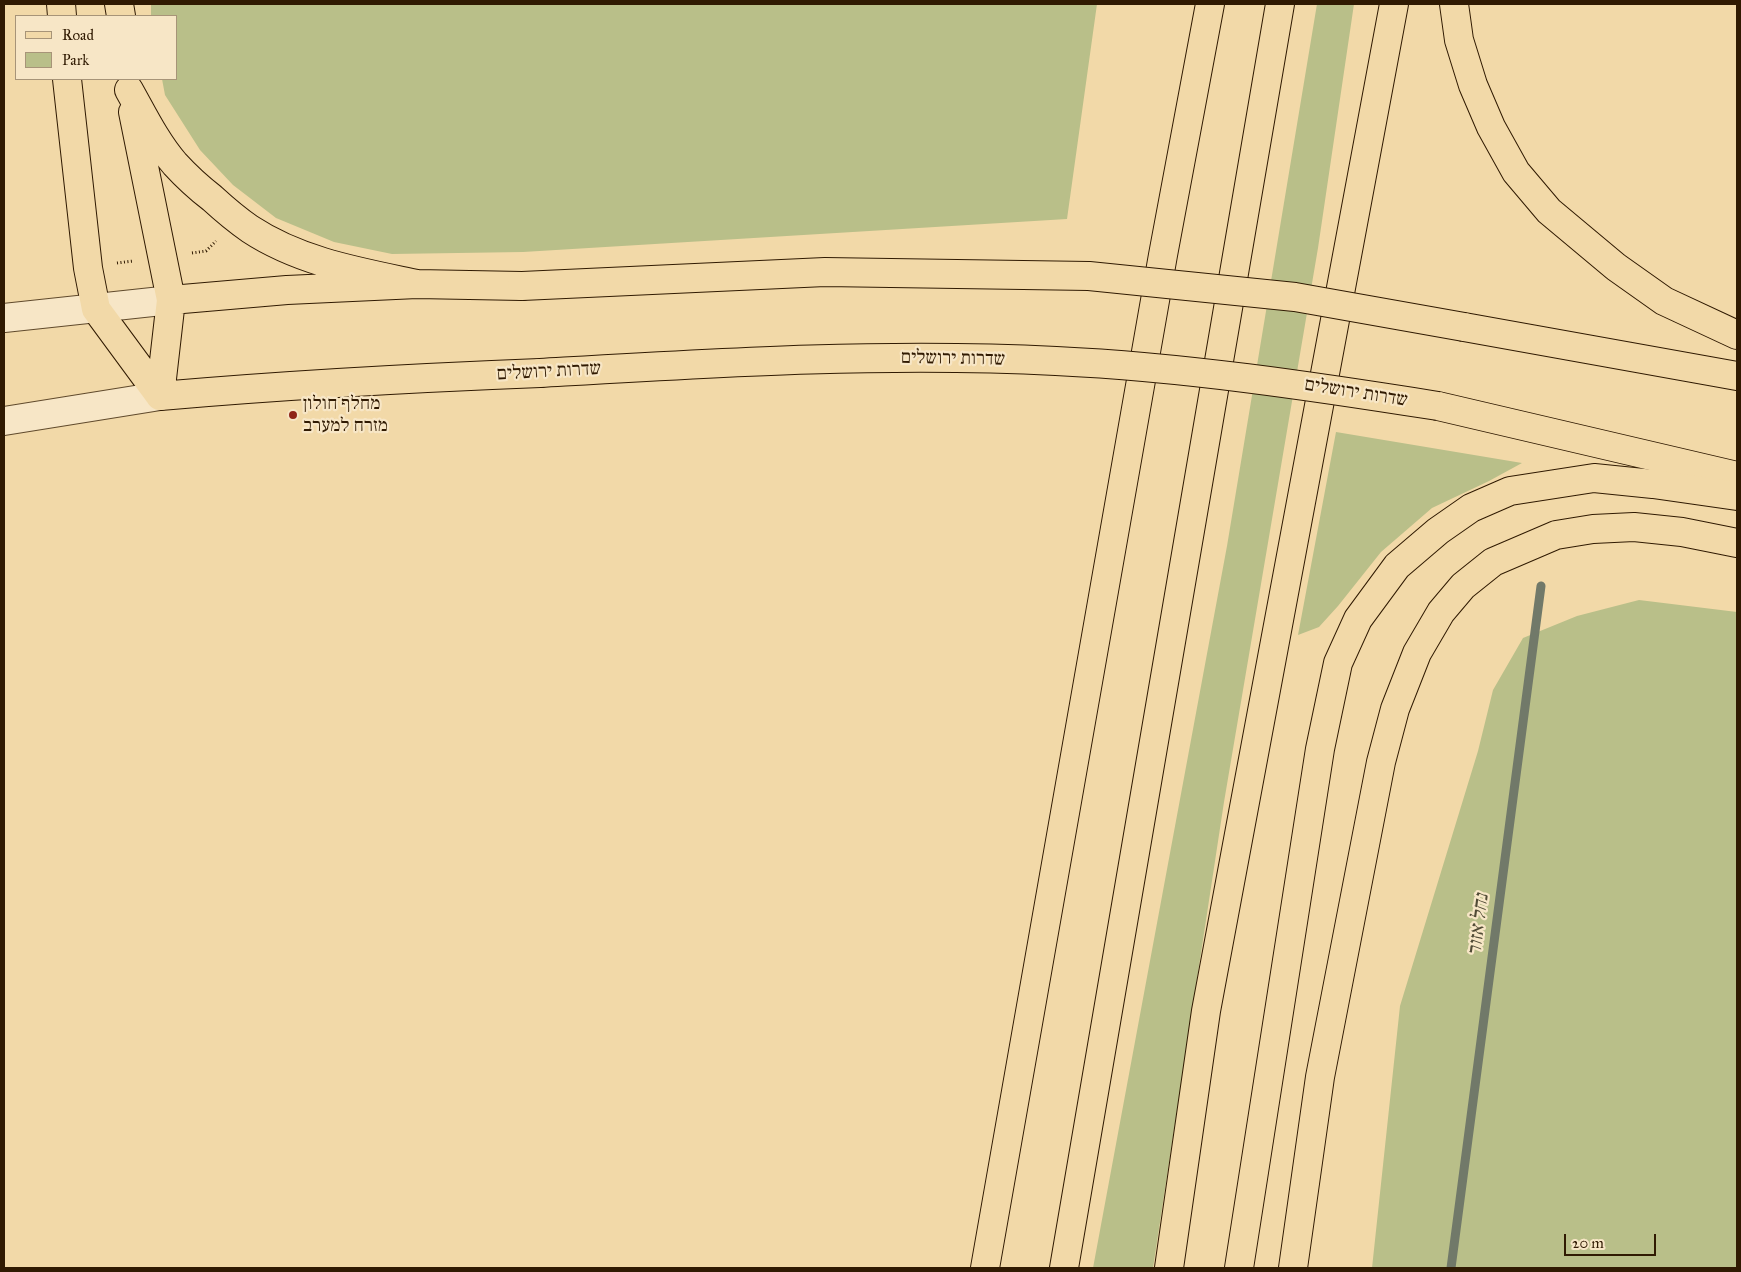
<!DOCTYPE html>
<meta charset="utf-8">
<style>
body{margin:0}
#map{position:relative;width:1741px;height:1272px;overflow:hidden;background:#f2d9a8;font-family:"IM FELL Great Primer",serif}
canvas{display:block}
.frame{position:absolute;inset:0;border:5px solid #301a02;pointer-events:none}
.legend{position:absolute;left:15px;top:15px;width:162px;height:65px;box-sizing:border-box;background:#f7e6c6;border:1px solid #a79478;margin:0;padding:6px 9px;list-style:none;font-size:15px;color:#301a02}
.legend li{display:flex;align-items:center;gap:10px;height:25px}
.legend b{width:25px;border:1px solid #a79478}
.scale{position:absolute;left:1564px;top:1234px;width:92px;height:22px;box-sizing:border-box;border:2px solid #301a02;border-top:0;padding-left:6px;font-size:15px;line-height:18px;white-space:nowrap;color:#301a02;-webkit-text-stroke:4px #f7e6c6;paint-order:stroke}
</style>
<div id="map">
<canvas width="1741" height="1272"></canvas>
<div class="frame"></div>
<ul class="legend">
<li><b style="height:6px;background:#f2d9a8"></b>Road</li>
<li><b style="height:14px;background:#b9bf89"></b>Park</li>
</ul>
<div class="scale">20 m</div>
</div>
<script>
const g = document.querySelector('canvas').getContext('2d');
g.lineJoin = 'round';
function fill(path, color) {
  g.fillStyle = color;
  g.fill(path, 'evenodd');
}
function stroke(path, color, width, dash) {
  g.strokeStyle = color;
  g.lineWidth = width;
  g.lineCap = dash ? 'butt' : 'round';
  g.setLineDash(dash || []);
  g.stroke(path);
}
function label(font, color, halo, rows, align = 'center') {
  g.font = font + ' "IM FELL Great Primer","Frank Ruhl Libre",serif';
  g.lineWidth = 4.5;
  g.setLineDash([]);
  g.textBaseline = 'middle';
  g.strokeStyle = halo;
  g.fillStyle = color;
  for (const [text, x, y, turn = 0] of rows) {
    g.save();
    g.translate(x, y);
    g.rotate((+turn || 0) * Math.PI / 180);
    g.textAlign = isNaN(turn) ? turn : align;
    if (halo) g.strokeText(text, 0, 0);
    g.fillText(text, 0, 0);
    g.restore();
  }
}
fill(new Path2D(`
 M151 4H1097L1067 219 523 252 392 254 334 242 276 218 233 185 200 150 165 95 162 79H176V16H151Z
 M1317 4H1354L1318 248 1224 802 1153 1268H1093L1227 546Z
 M1336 432 1522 463 1489 481 1432 508 1381 552 1338 606 1319 627 1298 635Z
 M1639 600 1737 612V1268H1372L1400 1006 1478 751 1493 690 1523 638 1577 616Z`), '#b9bf89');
stroke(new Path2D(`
 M1451 1268 1541 586`), '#717969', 9);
const minor = new Path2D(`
 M4 318 171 300
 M4 421 160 396`);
const major = new Path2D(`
 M61 4 62 16
 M119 4 121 16
 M67 79 88 268 96 309 160 396
 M129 90C143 115 156 142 175 164 186 176 199 188 212 198 224 209 237 220 250 229 300 262 360 272 417 284
 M133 112 171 300 160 396
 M171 300 287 290 417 284 522 286
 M1464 327 1737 376
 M160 396C286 385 413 378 540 373
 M1438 406 1737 476`);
const highway = new Path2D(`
 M1454 4 1459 40 1473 85 1491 127 1516 172 1549 211 1616 267 1664 301 1737 335
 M985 1268 1163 255 1210 4
 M1064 1268 1280 4
 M1169 1268 1206 1011 1394 4
 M1239 1268 1320 749 1338 663 1358 619 1397 566 1438 531 1471 508 1510 491 1594 478 1653 484 1737 496
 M1293 1268 1320 1077 1381 762 1395 709 1417 653 1441 612 1463 586 1493 562 1556 535 1593 529 1634 527 1682 532 1737 543`);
stroke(minor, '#604a2c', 30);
stroke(major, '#301a02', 30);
stroke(highway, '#301a02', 30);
stroke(new Path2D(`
 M192 253 206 251 216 241
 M117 263 133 261`), '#301a02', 3, [1, 2.5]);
stroke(minor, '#f7e6c6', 28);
stroke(major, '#f2d9a8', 28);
stroke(highway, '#f2d9a8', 28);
const majorBridge = new Path2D(`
 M522 286 825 272 1089 276 1295 297 1464 327
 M540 373C712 363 884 352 1056 361 1184 367 1311 386 1438 406`);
stroke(majorBridge, '#301a02', 30, []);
stroke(majorBridge, '#f2d9a8', 28);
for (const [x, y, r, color] of [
 [293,415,5,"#8f2418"]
]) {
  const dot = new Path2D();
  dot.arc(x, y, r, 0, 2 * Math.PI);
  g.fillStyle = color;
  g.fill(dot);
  stroke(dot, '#f7e6c6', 2);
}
label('19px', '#301a02', '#f7e6c6', [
 ["שדרות ירושלים",953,359,1],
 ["שדרות ירושלים",549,372,-3],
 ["שדרות ירושלים",1356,393,9]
]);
label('19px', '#301a02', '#f7e6c6', [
 ["מחלף חולון",303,404],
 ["מזרח למערב",303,426]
], 'left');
label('italic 20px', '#504a35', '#f7e6c6', [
 ["נחל אזור",1479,925,-83]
]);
</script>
